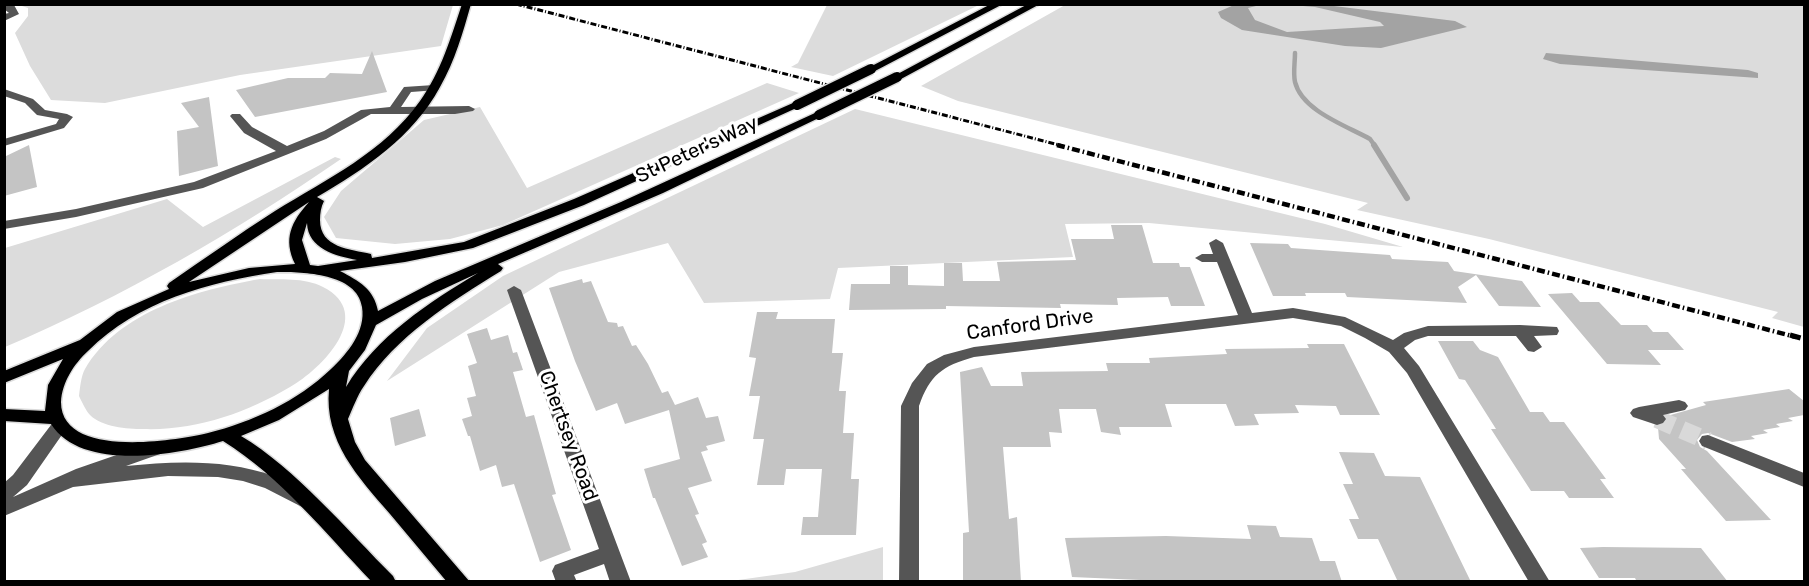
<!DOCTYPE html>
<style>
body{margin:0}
#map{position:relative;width:1809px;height:586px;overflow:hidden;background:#fff;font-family:Rubik,sans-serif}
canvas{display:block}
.frame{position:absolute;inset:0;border:6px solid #000;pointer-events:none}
</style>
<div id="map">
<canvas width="1809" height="586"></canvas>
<div class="frame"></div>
</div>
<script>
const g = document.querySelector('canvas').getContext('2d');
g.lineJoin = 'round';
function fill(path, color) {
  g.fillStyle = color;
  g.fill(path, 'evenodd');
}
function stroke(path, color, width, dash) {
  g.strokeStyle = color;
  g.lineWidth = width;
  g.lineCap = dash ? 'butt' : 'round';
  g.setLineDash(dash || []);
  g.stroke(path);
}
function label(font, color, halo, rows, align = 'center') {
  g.font = font + ' Rubik,sans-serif';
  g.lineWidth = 6;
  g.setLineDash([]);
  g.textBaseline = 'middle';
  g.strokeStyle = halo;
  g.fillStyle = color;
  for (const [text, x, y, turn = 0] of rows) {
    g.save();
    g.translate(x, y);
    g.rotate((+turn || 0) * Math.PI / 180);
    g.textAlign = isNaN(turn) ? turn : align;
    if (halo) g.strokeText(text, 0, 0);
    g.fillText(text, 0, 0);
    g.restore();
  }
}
fill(new Path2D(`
 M19 5H453L441 46 240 75 105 103 51 100 30 66 15 33 28 16V8Z
 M827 5V4L979 5 833 76 791 67 798 63Z
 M1065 5H1804V327L1772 318 1778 312 1489 239 1357 210 1368 203 958 101 921 86Z
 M767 83 799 93 503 225 450 239 395 244 336 238 324 217 341 191 424 120 480 107 527 188Z
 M855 109 1325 224 1403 247 1149 223 1065 224 1073 257 838 268 830 299 704 303 668 243 559 272 387 381 427 328 503 276Z
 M335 157 341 159C235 232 123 297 5 347V248L167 199 203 227Z
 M260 279C280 280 304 277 323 287 376 314 322 369 290 387 246 413 195 431 143 429 127 429 102 427 90 415 86 411 82 402 79 396 80 388 81 376 85 369 119 311 197 290 260 279Z
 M883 547V581H731L795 572Z`), '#dcdcdc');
fill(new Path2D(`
 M1291 5H1326L1455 21 1467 27 1381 48 1345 46 1242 30 1221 18 1218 12 1234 5H1260L1248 8 1255 20 1287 32 1384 26 1380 22 1315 7Z
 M1546 53 1748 70 1758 73V78L1560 64 1543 59Z`), '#a3a3a3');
stroke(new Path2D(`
 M1295 53C1295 62 1293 73 1295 82 1302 111 1347 126 1370 139L1375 146`), '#a3a3a3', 4.5);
stroke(new Path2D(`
 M1374 145 1407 198`), '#a3a3a3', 6);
fill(new Path2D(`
 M372 51 387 92 255 117 236 90 288 78H325L330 73 362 74Z
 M209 97 218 166 179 176 177 131 199 127 181 103Z
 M29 145 37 187 4 196V157Z
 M1111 225H1142L1153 263H1179L1180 267H1190L1205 306H1171L1168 297 1117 298 1118 305 1060 304 1061 308 946 306V309L849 310 851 284H890V266H908V285L944 286V263H962L963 281H1000L997 262 1076 260 1071 239H1114Z
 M1250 243 1288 244 1291 248 1390 255 1392 259 1448 262 1454 271 1522 281 1541 307 1499 306 1476 275 1458 287 1467 303 1347 297 1345 293H1305L1306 296H1273Z
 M582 279 583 283 591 281 608 322 617 323 618 327 623 326 632 346 636 345 648 364 662 393 668 391 675 405 698 397 706 418 718 416 725 441 706 446 708 450 701 452 712 481 688 488 699 514 695 515 707 542 702 544 708 557 682 566 655 498H653L644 469 680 459 669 410 625 424 617 403 596 411 575 361 549 288Z
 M1572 293 1580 302H1599L1621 325H1647L1653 332H1668L1684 350H1648L1661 365 1607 364 1548 294Z
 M757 312H778L776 319H835L832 353H843L839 391H846L843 433H854L851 479H859L856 535H801L803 517H818L822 469H786L784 485H757L764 439H753L760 396H749L756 358 749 357Z
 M487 328 491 340 508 335 513 353 517 352 523 370 513 372 526 417 534 415 556 494 552 495 571 550 540 562 514 484 502 487 496 465 480 471 470 436H468L462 419 472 416 467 398 476 396 468 366 477 363 467 334Z
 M1438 341H1473L1480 350 1498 357 1530 412H1543L1550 422H1564L1606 479H1600L1614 498H1569L1564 491H1531L1491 429H1496L1465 380 1459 379Z
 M1307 344H1344L1380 415H1340L1336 406 1295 405 1299 413 1254 414 1259 425 1235 426 1226 404H1165L1172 427H1119L1121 435 1101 432 1096 409H1059L1062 433 1049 432 1051 447H1003L1009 519 1017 517 1021 582H963V533L969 532 960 372 982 367 991 386H1023L1021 372 1108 371 1106 363H1150L1149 358 1227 354 1225 349 1309 348Z
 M1789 389 1804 401V415L1788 418 1793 421 1776 424 1780 427 1763 430 1768 433 1751 436 1755 439 1732 442 1708 433 1702 434 1697 440 1700 447 1707 451 1771 520 1726 521 1681 469H1686L1659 439 1658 427 1665 424 1667 416 1706 405 1703 402Z
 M419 409 426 436 395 446 390 418Z
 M1339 452 1374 453 1385 476 1420 477 1471 582H1398L1378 539H1358L1349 519H1359L1343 484H1353Z
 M1247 525 1276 526 1280 537 1312 538 1320 561H1335L1342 582H1186L1072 577 1065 538 1166 536 1251 539Z
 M1603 547 1701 548 1728 582H1637L1635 578H1599L1580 548Z`), '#c4c4c4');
stroke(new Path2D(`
 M1657 419 1708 441`), '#d9d9d9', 18, [18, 9]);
const major = new Path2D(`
 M462 4H471C463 32 455 61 440 87 413 137 365 169 317 197L324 201C321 207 320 213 320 220 320 248 350 249 371 254L372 258 464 242 574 199 793 103 797 102 803 105 584 205 473 248 405 262 340 271C359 281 374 289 378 311L435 281 621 202 815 113 819 112 825 115 663 193 498 264 503 268 501 271C451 302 396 336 364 386 357 396 353 408 348 419L355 442 365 460 470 582H447C428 559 409 537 390 514 358 477 324 441 329 389L279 420 241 436C295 468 348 531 393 576L396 582H372C325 533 281 477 223 441 178 455 81 472 51 424L4 421V409L45 411 48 385 63 359 4 383V371L80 340 117 312 169 289 167 286 169 283C204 259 239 234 275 211 327 179 384 152 420 101 441 72 451 37 462 4ZM309 202C291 222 283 239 295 264L249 268 189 282ZM307 223C308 249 336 256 357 260L318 266 310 265 302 240ZM277 272C303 272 357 273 362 307 366 331 348 353 331 369 298 401 252 422 208 433 174 441 61 459 61 402 62 382 74 364 88 351 138 301 209 282 277 272ZM478 273C429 302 376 337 346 387L349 371 365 350 376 325 422 299Z
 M991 4H1003L875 71 866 69Z
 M1028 4H1040L901 79 892 77Z`);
stroke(major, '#dbdbdb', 3);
fill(new Path2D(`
 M4 4 14 5 19 14 4 21V14L9 13 4 9Z
 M434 85 439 88 438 90 411 92 401 107 469 106 475 109 473 111 455 114H371L326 139 203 188 76 217 4 229V221L76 209 194 182 276 151 244 133 230 116 232 114H240L252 127 287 146 324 131 361 110 390 107 404 87Z
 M4 89 33 99 45 110 67 114 73 117 64 128 4 146V139L56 124 59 119 37 115 25 103 4 96Z
 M1216 239 1223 243 1252 313 1293 308 1345 317 1393 340 1404 333 1428 326 1520 325 1557 327 1559 331 1557 335 1534 336 1542 347 1534 352 1528 351 1516 336H1428L1415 340 1404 348 1419 366 1550 582H1529L1407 373 1389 352 1365 338 1341 326 1293 318 974 357C942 366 930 375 919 406V582H899L901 406 912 383 927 364 944 355 974 347 1238 315 1217 262H1202L1195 258 1202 254H1213L1209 243Z
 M514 286 521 290 631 582H610L604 564 574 575 577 582H556L552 571 555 565 599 549 507 290Z
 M1679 400 1685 402 1688 406 1685 410 1663 415 1666 419 1663 423 1657 425 1633 417 1630 413 1633 409 1639 407Z
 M60 419 66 421 69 425 66 429 27 485 13 497 76 469 154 442 160 444 163 449 160 454 126 466C175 461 226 459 274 476 287 481 298 489 311 496L314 501 311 506 304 508 265 488 243 481 218 477 168 476 73 487 4 516V483L13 475 54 421Z
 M1708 435 1804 473V487L1702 446 1699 441 1702 436Z`), '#555');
fill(major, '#000');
stroke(new Path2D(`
 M516 4 1063 146`), '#000', 3, [6, 2, 1, 2]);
stroke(new Path2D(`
 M1057 145 1796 337`), '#000', 4.5, [8, 3, 1.5, 3]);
stroke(new Path2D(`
 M1790 335 1804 339`), '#000', 5, [11, 4, 1.5, 4]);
const majorBridge = new Path2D(`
 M797 105 871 69
 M819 115 897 77`);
stroke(majorBridge, '#dbdbdb', 13, []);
stroke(majorBridge, '#000', 10);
label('20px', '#000', '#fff', [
 ["St Peter's Way",697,150,-25],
 ["Canford Drive",1030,325,-8],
 ["Chertsey Road",568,436,70]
]);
</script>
